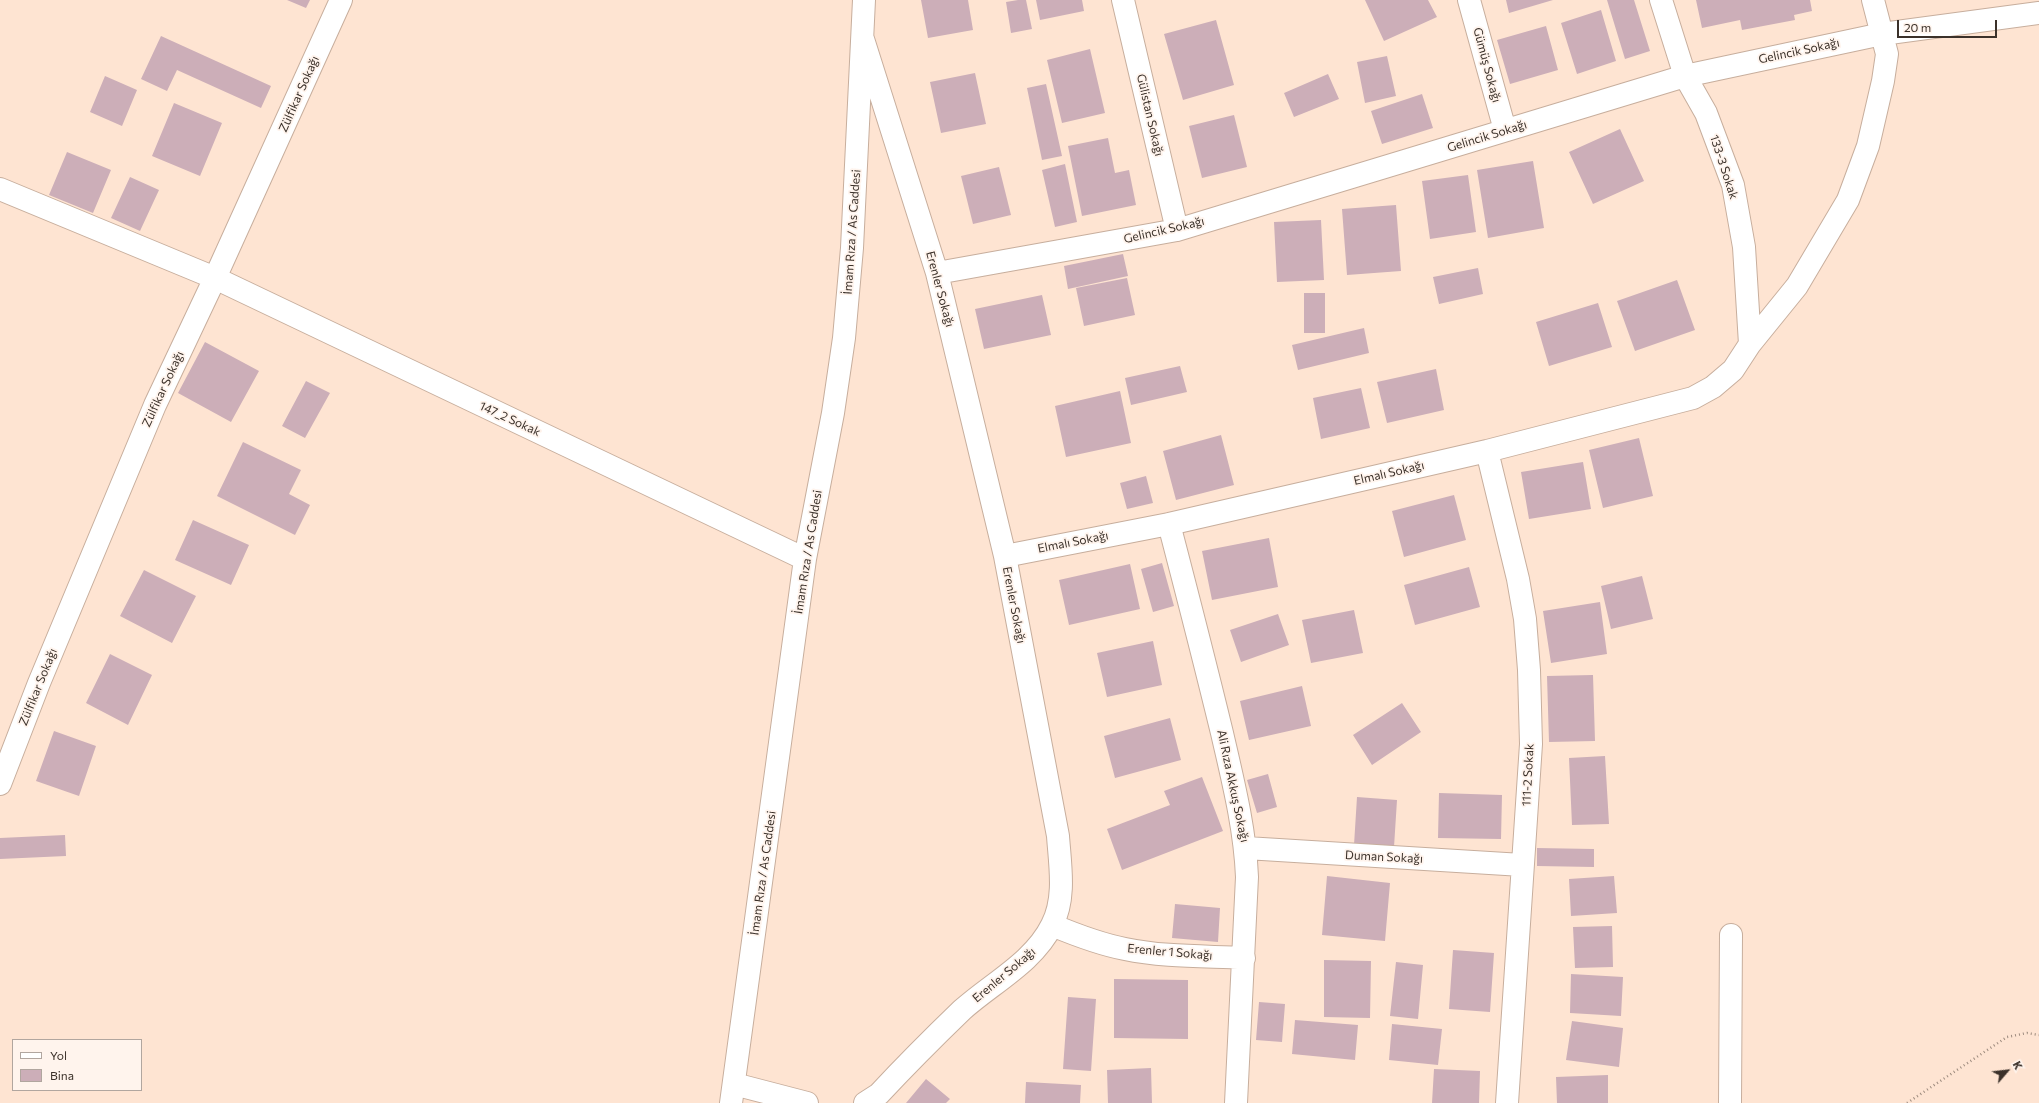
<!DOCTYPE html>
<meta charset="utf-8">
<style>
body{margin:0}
#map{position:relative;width:2039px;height:1103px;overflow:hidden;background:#fee4d2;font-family:Commissioner,sans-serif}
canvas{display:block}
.legend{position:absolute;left:12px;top:1039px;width:130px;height:52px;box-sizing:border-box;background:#fff4ed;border:1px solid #b1a69f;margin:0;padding:5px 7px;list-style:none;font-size:12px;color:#3b312a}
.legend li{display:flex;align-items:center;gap:8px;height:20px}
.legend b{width:20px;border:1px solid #b1a69f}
.north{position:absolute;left:1987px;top:1051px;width:40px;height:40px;-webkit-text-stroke:3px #fff4ed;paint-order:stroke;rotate:62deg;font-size:11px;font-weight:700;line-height:16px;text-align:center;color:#3b312a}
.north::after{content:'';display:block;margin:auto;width:14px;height:18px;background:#3b312a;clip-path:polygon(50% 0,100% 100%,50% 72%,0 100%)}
.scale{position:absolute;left:1897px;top:20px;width:100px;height:18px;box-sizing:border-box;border:2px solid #3b312a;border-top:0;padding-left:5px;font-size:12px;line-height:14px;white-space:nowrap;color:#3b312a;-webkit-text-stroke:3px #fff4ed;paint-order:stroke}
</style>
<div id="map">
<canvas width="2039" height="1103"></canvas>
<ul class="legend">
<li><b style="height:5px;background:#fff"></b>Yol</li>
<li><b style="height:11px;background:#ccaeb8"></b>Bina</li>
</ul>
<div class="north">K</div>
<div class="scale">20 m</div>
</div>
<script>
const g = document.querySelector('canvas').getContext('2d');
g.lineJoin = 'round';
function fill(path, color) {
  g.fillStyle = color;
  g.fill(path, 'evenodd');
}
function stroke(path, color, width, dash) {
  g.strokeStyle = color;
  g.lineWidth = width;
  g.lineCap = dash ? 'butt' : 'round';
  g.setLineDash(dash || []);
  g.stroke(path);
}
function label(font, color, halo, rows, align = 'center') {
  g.font = font + ' Commissioner,sans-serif';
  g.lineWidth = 3.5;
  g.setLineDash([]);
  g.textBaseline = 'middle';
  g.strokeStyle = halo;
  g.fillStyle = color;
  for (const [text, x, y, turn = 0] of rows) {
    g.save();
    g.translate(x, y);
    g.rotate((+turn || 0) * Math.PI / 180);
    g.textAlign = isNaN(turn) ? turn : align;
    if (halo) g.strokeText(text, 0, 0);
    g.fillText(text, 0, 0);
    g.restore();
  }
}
fill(new Path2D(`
 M287 0H310L306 8Z
 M921 0H968L973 30 928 38Z
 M1018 0H1026L1032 29 1011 33 1006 2Z
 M1036 0H1082L1084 11 1040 20Z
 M1365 0H1428L1437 17 1384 41Z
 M1506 0H1553L1509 13Z
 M1607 0H1634L1650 51 1625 59Z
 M1696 0H1810L1812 11 1794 15 1795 20 1742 30 1740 20 1702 28Z
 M1601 10 1616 61 1577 74 1561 23Z
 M1216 20 1234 85 1183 100 1164 34Z
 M1546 26 1558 70 1510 84 1497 40Z
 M161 36 271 86 261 108 177 70 167 91 141 79Z
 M1090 49 1105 113 1062 123 1047 60Z
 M1387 56 1396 96 1365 103 1357 62Z
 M975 73 986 124 941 133 930 82Z
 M1328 74 1339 99 1294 117 1284 93Z
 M105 76 137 90 122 126 90 112Z
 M1046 84 1062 156 1042 160 1027 88Z
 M1422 94 1433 128 1382 144 1371 111Z
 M174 103 222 123 200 176 152 156Z
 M1234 115 1247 167 1202 178 1189 126Z
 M1620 129 1644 181 1593 204 1569 152Z
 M1108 138 1115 173 1129 170 1136 205 1082 216 1068 146Z
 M67 152 111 170 93 213 49 195Z
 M1533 161 1544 228 1488 238 1477 170Z
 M1065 164 1077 222 1055 227 1042 170Z
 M999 167 1011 215 973 224 961 176Z
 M1468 175 1476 232 1430 239 1422 181Z
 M130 177 159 190 140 231 111 218Z
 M1396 205 1401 271 1347 275 1342 209Z
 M1321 220 1324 280 1277 282 1274 222Z
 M1123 254 1128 276 1068 289 1064 266Z
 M1478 268 1483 294 1439 304 1433 277Z
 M1127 278 1135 315 1084 326 1076 288Z
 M1677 280 1695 330 1635 351 1617 301Z
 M1304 293H1325V333H1304Z
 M1042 295 1051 335 984 349 975 309Z
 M1598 303 1612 347 1549 366 1536 322Z
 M1364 328 1369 353 1298 370 1292 345Z
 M205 342 259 371 231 422 178 393Z
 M1180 366 1187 392 1131 405 1125 378Z
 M1436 369 1444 410 1387 423 1377 382Z
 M306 381 330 393 305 438 282 426Z
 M1361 388 1370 428 1321 439 1313 398Z
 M1120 391 1131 443 1066 457 1055 406Z
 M1221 435 1234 485 1176 500 1163 451Z
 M1639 438 1653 496 1603 508 1589 450Z
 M243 442 301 470 289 494 310 505 295 535 217 496Z
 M1583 462 1591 509 1529 519 1521 472Z
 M1146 476 1153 503 1127 509 1120 483Z
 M1454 495 1466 540 1404 557 1392 511Z
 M193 520 249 545 231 585 175 560Z
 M1269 538 1278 587 1212 600 1202 551Z
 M1162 563 1174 606 1153 612 1141 569Z
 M1130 564 1140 609 1069 625 1059 580Z
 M1469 567 1480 607 1415 625 1404 585Z
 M144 570 196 596 172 643 120 616Z
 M1642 576 1653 619 1611 629 1601 586Z
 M1600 602 1607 654 1551 663 1543 611Z
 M1354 610 1363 653 1311 663 1302 620Z
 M1278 614 1289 645 1241 662 1230 630Z
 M1153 641 1162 685 1107 697 1097 653Z
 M110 654 152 675 128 725 86 703Z
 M1593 675 1595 741 1549 742 1547 676Z
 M1302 686 1311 726 1249 740 1240 701Z
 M1402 703 1421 732 1372 765 1353 735Z
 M1170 718 1181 760 1115 778 1104 736Z
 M54 731 96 746 79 796 36 781Z
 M1605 756 1609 824 1572 825 1569 758Z
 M1268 774 1277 807 1257 813 1247 780Z
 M1202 777 1223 831 1122 870 1107 829 1170 805 1164 791Z
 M1439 793 1502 795 1501 839 1438 838Z
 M1357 797 1397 800 1394 847 1354 845Z
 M65 835 66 856 0 859V838Z
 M1537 848 1594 849V867L1537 866Z
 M1327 876 1390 883 1385 941 1322 935Z
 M1614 876 1617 913 1571 916 1569 879Z
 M1175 904 1220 908 1218 942 1172 938Z
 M1612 926 1613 967 1575 968 1573 927Z
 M1453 950 1494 953 1490 1012 1449 1009Z
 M1324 960 1371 961 1370 1018 1324 1017Z
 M1396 962 1423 965 1418 1019 1390 1016Z
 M1571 974 1623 977 1621 1016 1570 1013Z
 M1114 979 1188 980V1039L1114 1038Z
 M1068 997 1096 999 1091 1071 1063 1069Z
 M1259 1002 1285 1004 1282 1042 1256 1040Z
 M1295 1020 1358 1025 1355 1060 1292 1054Z
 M1572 1021 1623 1028 1619 1067 1566 1060Z
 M1392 1024 1442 1029 1438 1065 1389 1060Z
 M1151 1068 1152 1103H1108L1107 1070Z
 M1434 1069 1480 1071 1479 1103H1432Z
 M1608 1075V1103H1557L1556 1077Z
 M926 1079 950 1099 946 1103H906Z
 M1026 1082 1081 1085 1080 1103H1025Z`), '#ccaeb8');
const minor = new Path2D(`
 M1123 0 1177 230
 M1469 0 1505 130
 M1661 0 1685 76 1706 113 1733 185 1744 247 1750 344
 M863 39 937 273 1005 556 1058 836C1060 865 1066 898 1052 925 1034 962 992 983 962 1010 934 1037 906 1065 879 1094L865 1103
 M0 189 215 278 805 559
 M937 273 1177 230 1685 76 1882 34 2039 13
 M1487 451 1518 579 1525 619 1529 670 1531 744 1507 1103
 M1169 524C1187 593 1205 663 1222 733 1233 781 1245 828 1247 877L1236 1103
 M1005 556 1169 524 1487 451 1693 398 1713 387 1733 370 1750 344 1797 286 1848 200 1868 146 1883 81 1887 54 1873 0
 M0 784 39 683 155 405 215 278 341 0
 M1246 848 1522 865
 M1052 925C1076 935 1099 944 1125 949 1163 957 1204 956 1244 958
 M734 1084 807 1103
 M731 1103 805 559 833 413 844 338 852 248 864 0
 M1730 1103 1731 935`);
stroke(minor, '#c7ae9d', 24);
stroke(new Path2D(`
 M1907 1103 2007 1037 2027 1033 2039 1035`), '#9d8b7e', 2.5, [1, 3]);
stroke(minor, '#fff', 22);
label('12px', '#3b312a', '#fff4ed', [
 ["Gelincik Sokağı",1799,51,-12],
 ["Gümüş Sokağı",1487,65,75],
 ["Zülfikar Sokağı",299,94,-66],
 ["Gülistan Sokağı",1150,115,77],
 ["Gelincik Sokağı",1487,136,-17],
 ["133-3 Sokak",1724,167,72],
 ["Gelincik Sokağı",1164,230,-13],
 ["İmam Rıza / As Caddesi",852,232,-86],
 ["Erenler Sokağı",940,289,75],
 ["Zülfikar Sokağı",163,389,-65],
 ["147_2 Sokak",510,419,25],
 ["Elmalı Sokağı",1389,473,-13],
 ["Elmalı Sokağı",1073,542,-11],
 ["İmam Rıza / As Caddesi",808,552,-81],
 ["Erenler Sokağı",1014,605,79],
 ["Zülfikar Sokağı",38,687,-68],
 ["111-2 Sokak",1528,775,-87],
 ["Ali Rıza Akkuş Sokağı",1233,786,78],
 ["Duman Sokağı",1384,857,3],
 ["İmam Rıza / As Caddesi",763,873,-82],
 ["Erenler 1 Sokağı",1170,952,5],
 ["Erenler Sokağı",1004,975,-40]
]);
</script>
